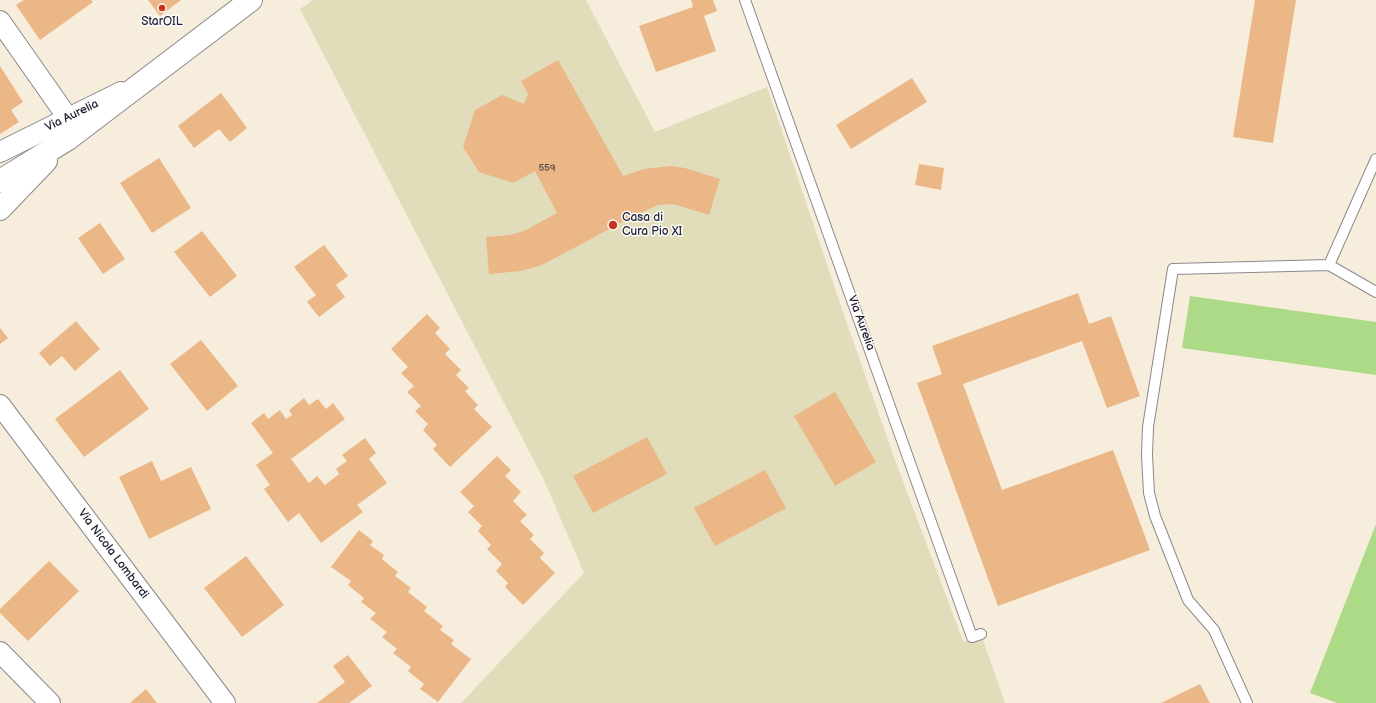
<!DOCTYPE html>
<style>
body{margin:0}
canvas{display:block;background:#f7eddc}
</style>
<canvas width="1376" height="703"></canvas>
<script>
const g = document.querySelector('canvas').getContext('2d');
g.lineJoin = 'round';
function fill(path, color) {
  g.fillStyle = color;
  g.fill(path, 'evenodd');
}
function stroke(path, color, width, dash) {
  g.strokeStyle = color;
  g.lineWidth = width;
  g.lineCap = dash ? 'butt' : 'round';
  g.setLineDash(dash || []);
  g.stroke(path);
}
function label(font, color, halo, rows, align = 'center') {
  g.font = font + ' "Balsamiq Sans",sans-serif';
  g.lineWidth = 3;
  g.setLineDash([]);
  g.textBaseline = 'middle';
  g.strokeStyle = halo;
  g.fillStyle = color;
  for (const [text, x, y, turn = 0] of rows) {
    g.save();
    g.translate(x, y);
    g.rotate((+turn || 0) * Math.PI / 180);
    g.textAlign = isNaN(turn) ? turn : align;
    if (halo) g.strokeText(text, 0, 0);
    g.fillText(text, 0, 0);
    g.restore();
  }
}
fill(new Path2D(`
 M313 0H586L655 132 767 87 845 318 895 460 963 641 983 640 1005 703H461L584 573 544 480 300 9Z`), '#e1dcba');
fill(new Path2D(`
 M1190 296 1376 322V375L1182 348Z
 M1376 524V703H1337L1310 693Z`), '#adda86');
fill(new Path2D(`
 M24 0H91L93 2 40 40 16 5Z
 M148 0H181L160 16Z
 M691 0H713L717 11 704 16 716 51 656 72 639 26 693 7Z
 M1255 0H1296L1273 143 1233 137Z
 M558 60 623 176 644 169 671 166 685 168 720 179 709 215 673 204 658 205 630 218 542 265 521 271 489 274 486 237 510 235 524 231 557 213 535 171 513 183 479 172 463 147 475 110 502 95 524 104 528 94 521 81Z
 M0 66 23 102 11 110 19 122 0 134Z
 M912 78 927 102 851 149 836 125Z
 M221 93 247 128 230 142 219 129 194 148 178 126Z
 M159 158 191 208 152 233 120 183Z
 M919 164 944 168 941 190 915 185Z
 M100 223 125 259 103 274 78 238Z
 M202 231 237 276 210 297 174 252Z
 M324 245 348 276 336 285 345 297 319 317 307 302 316 295 294 267Z
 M1078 293 1089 324 1111 316 1140 396 1107 408 1082 341 963 384 1002 490 1113 450 1150 550 998 606 917 383 942 374 932 346Z
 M427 314 440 328 435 333 450 349 445 354 461 370 456 375 469 388 465 391 478 405 474 409 492 427 450 467 433 449 437 445 423 430 428 424 415 411 421 406 407 392 414 386 401 373 408 367 391 349Z
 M76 321 100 349 75 371 62 356 50 366 39 353Z
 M0 328 8 338 0 344Z
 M201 340 238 386 207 411 170 364Z
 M120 370 149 409 84 457 55 419Z
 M835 392 876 462 835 486 794 416Z
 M304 398 309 405 318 399 326 409 333 403 345 419 291 459 309 483 317 476 325 485 339 474 336 469 347 461 342 455 365 438 376 453 369 459 387 483 357 505 363 512 321 543 299 513 288 522 264 489 270 485 256 465 273 453 251 423 264 413 268 419 280 410 286 419 292 415 289 410Z
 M647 437 667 474 593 513 573 476Z
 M497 456 511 470 505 476 521 492 513 501 527 515 520 521 534 535 530 539 544 553 540 558 555 573 523 605 505 587 508 583 496 571 502 564 487 549 491 545 478 531 482 526 468 512 474 506 460 492Z
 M152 461 161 481 191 467 211 509 149 539 119 477Z
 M765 470 786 508 715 546 694 508Z
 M359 530 373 541 370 545 384 555 382 559 398 572 395 576 411 588 408 592 427 607 424 611 443 626 440 630 454 640 451 644 471 659 438 702 420 689 424 684 408 671 411 667 393 653 397 649 382 637 387 632 370 619 376 613 361 602 364 598 348 585 351 581 331 567Z
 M246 556 284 605 242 637 204 588Z
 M49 561 79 591 28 641 0 613V609Z
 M348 655 372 686 349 703H317L345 682 333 666Z
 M1200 684 1210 703H1161Z
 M146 689 157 703H130Z`), '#ebb787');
const service = new Path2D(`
 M745 0 972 637 981 634
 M1376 159 1329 265 1376 292
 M1247 703 1214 630 1188 600 1155 516 1149 493 1147 455 1148 427 1173 269 1329 265`);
const minor = new Path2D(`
 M0 21 68 118
 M0 152 121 92
 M0 405 225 703
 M0 652 50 703`);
const primary = new Path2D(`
 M0 181 68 139 251 0
 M0 209 46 161`);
stroke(service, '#8c888c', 12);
stroke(minor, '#8c888c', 22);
stroke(primary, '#8c888c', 24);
stroke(service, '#fff', 10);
stroke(minor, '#fff', 20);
stroke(primary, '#fff', 22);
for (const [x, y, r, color] of [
 [162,8,4,"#c8321e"],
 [613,225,5,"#c8321e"]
]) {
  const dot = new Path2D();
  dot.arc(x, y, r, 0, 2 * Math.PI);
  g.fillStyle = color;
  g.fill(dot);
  stroke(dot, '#fdfcf7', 1.5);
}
label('10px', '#54474e', null, [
 ["559",547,168]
]);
label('12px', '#22223b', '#fdfcf7', [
 ["StarOIL",162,22],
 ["Casa di",622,218,"left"],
 ["Cura Pio XI",622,232,"left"]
]);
label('12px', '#22223b', '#fdfcf7', [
 ["Via Aurelia",72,116,-26],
 ["Via Aurelia",861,323,70],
 ["Via Nicola Lombardi",113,554,53]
]);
</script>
